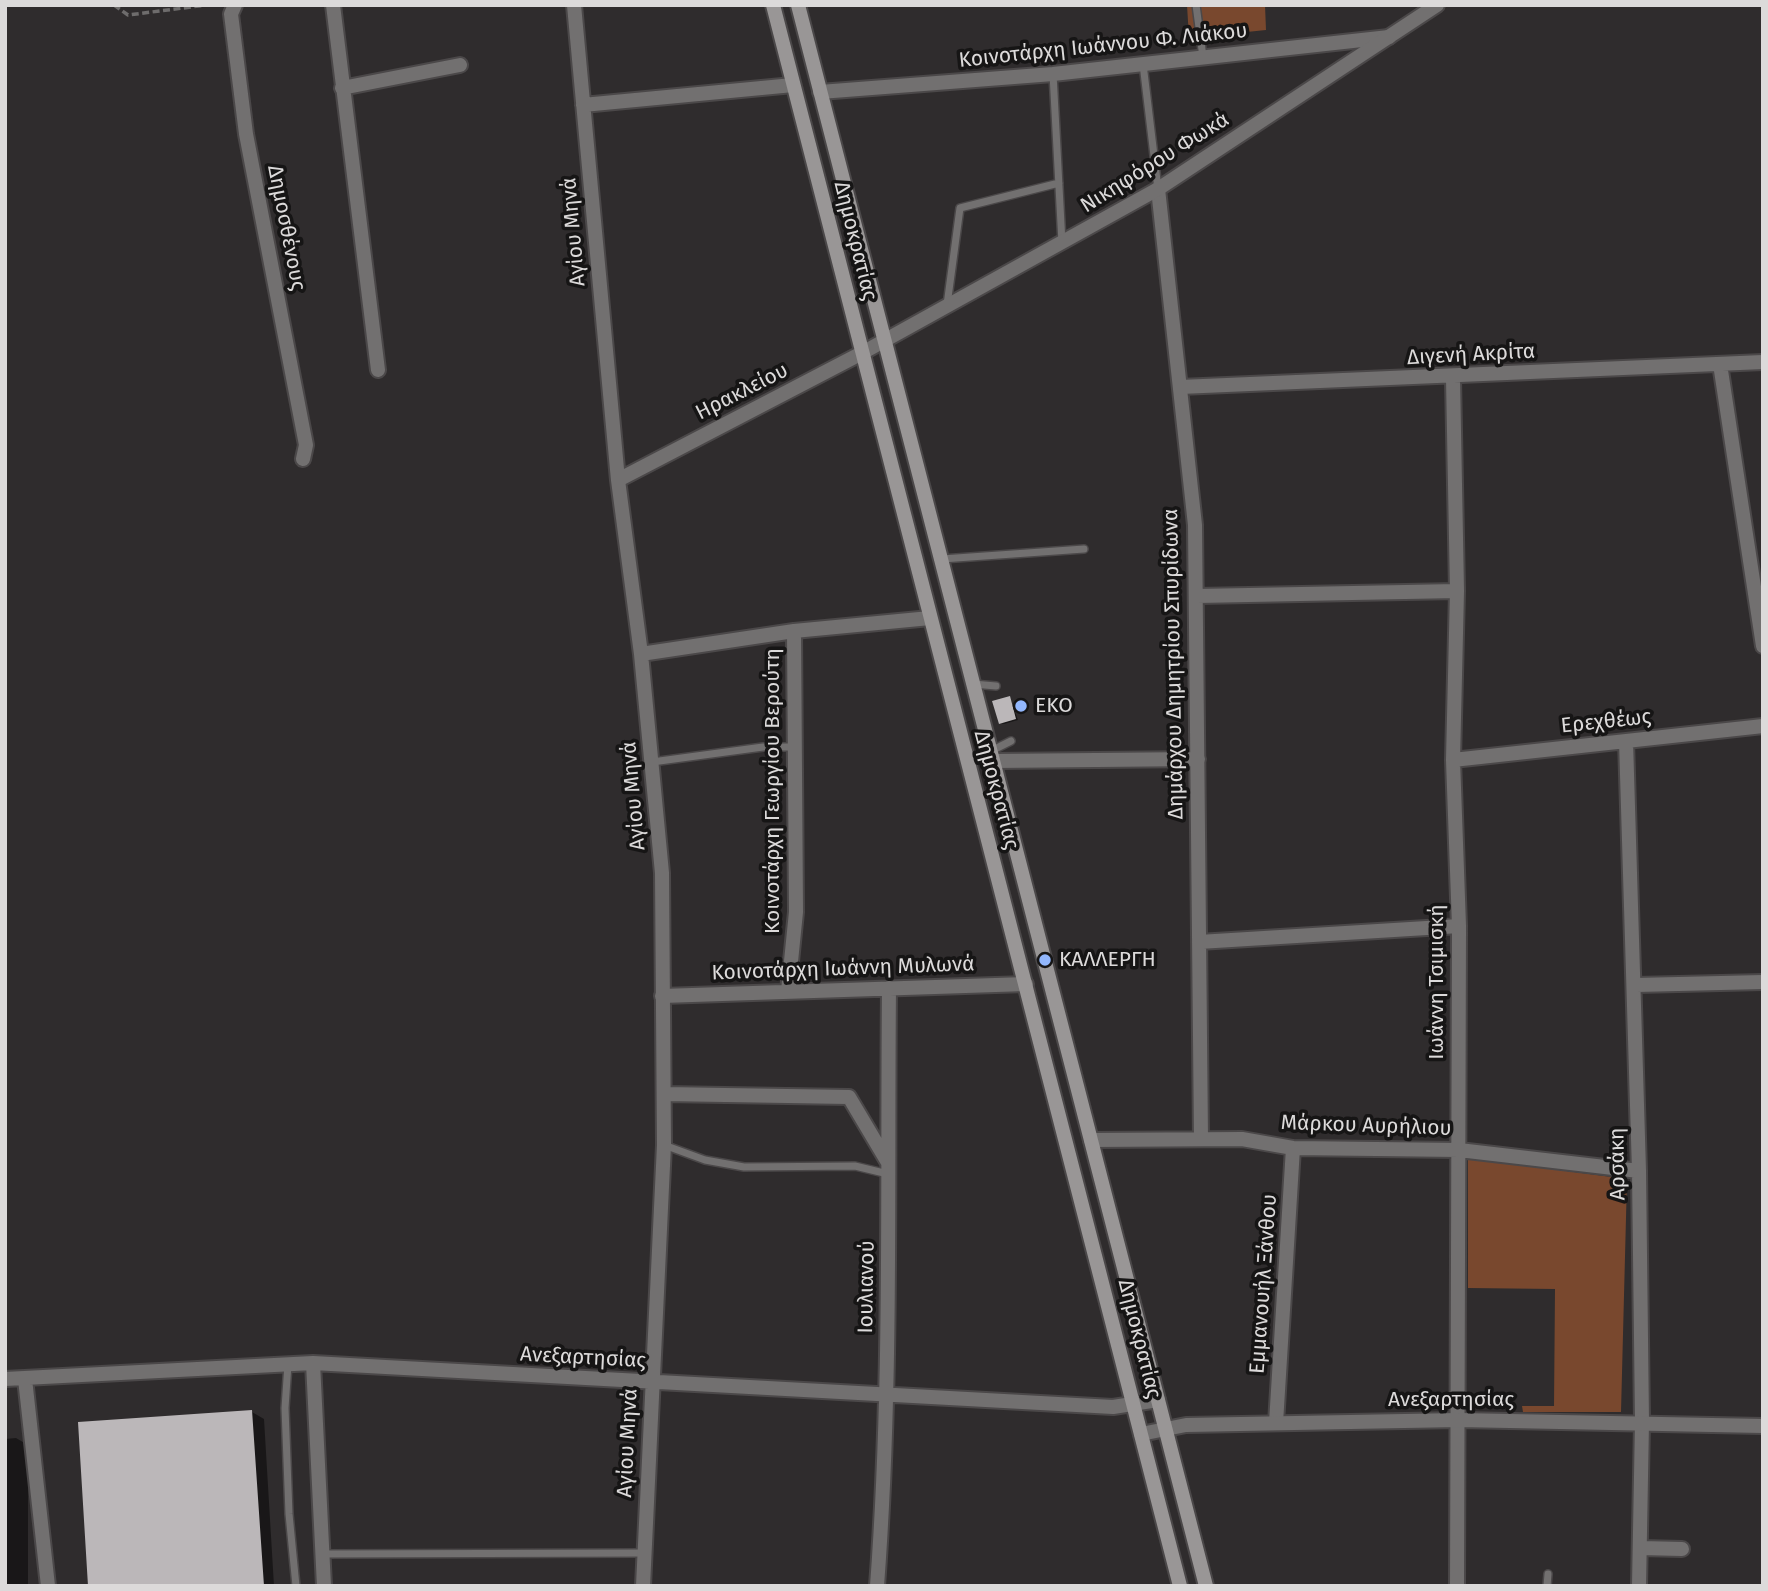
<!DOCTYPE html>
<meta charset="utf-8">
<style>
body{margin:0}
#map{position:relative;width:1768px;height:1591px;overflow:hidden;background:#2f2c2d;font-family:"Fira Sans",sans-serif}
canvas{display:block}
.frame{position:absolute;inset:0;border:7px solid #dcdada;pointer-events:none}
</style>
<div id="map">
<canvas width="1768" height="1591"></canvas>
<div class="frame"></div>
</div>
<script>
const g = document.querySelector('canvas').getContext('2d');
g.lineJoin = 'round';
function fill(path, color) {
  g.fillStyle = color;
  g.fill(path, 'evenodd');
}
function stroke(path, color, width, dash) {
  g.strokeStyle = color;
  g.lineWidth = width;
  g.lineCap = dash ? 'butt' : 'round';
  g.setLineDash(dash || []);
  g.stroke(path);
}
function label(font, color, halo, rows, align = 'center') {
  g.font = font + ' "Fira Sans",sans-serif';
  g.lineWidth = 7;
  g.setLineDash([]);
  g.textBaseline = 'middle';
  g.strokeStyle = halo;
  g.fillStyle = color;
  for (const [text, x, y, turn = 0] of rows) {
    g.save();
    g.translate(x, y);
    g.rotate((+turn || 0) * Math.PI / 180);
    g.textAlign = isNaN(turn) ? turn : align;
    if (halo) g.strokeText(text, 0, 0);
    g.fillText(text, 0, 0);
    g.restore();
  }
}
fill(new Path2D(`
 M1187 5H1265L1266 30 1189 38Z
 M1468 1158 1627 1179 1621 1412H1523L1522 1406H1554L1555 1289 1468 1288Z`), '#79482e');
fill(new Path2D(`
 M1010 698 1018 720 1004 724 1000 723Z
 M252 1412 264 1419 274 1586H90Z
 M16 1438 28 1445V1586H5V1439Z`), '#0007');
fill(new Path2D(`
 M1010 696 1016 719 999 724 992 701Z
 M252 1410 264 1586H88L78 1422Z`), '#bbb7b9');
const service = new Path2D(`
 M1196 5 1203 57
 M1143 64 1158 189
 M1053 74 1062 243
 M947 305 960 208 1059 183
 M942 559 1084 549
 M973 684 996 686
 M991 751 1011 741
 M652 762 763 747H795
 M664 1145 705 1160 744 1167 855 1166 888 1174
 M288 1364 285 1408 289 1514 296 1586
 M323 1554 644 1553
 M1547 1586 1548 1574`);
const minor = new Path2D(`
 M235 5 231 14 246 134 306 445 303 459
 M333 5 378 370
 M574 5 618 480 641 654 662 873 664 1145 643 1586
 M342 88 460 65
 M820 92 1053 74 1389 37
 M583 105 793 85
 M1158 189 1195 525 1201 1139
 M1720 364 1763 646
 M1453 378 1457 591 1453 760 1459 926 1457 1586
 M1180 387 1763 362
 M618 480 862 353
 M1197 596 1457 591
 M641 654 794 631 930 618
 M1626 741 1639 1171 1642 1422 1639 1586
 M1453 760 1763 726
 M994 761 1198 759
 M1199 942 1459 926
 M1636 985 1763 982
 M788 991 796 912 794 631
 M662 996 1026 984
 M664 1094 849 1097 887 1161
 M1091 1140 1242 1139 1293 1148 1459 1150 1639 1171
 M313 1363 324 1586
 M5 1379 313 1363 1113 1407 1158 1400
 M25 1379 48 1586
 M1276 1423 1293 1148
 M1641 1548 1682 1549
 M877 1586C892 1387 887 1187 889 988`);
const tertiary = new Path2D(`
 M862 353 1158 189 1437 5
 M1141 1434 1186 1425 1459 1420 1763 1426`);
const secondary = new Path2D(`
 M773 5 1180 1586
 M798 5 1206 1586`);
stroke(service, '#4b4849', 10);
stroke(minor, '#4b4849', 18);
stroke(tertiary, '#4b4849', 18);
stroke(secondary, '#4b4849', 18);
stroke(new Path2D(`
 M114 5 128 15 207 5`), '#6e6c6c', 3.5, [7, 3.5]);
stroke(service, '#727070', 7);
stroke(minor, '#727070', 14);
stroke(tertiary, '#727070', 14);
stroke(secondary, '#999696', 14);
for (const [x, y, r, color] of [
 [1021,706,7,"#92b7fd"],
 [1045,960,7,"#92b7fd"]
]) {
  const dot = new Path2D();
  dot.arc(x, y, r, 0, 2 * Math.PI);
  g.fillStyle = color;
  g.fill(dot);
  stroke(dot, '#161515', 2.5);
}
label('21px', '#dcdada', '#161515', [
 ["Κοινοτάρχη Ιωάννου Φ. Λιάκου",1103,46,-6],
 ["Νικηφόρου Φωκά",1155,163,-32],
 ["Δημοσθένους",286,228,79],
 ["Αγίου Μηνά",574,232,-95],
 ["Δημοκρατίας",855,241,76],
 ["Διγενή Ακρίτα",1471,355,-3],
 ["Ηρακλείου",742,392,-27],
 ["Δημάρχου Δημητρίου Σπυρίδωνα",1174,664,-91],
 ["Ερεχθέως",1606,722,-6],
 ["Δημοκρατίας",996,790,75],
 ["Κοινοτάρχη Γεωργίου Βερούτη",773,791,-90],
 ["Αγίου Μηνά",634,796,-95],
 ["Κοινοτάρχη Ιωάννη Μυλωνά",843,969,-2],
 ["Ιωάννη Τσιμισκή",1437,982,-90],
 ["Μάρκου Αυρήλιου",1366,1126,2],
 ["Αρσάκη",1618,1164,-91],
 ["Εμμανουήλ Ξάνθου",1264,1284,-86],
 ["Ιουλιανού",867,1287,-89],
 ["Δημοκρατίας",1139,1339,76],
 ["Ανεξαρτησίας",583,1358,3],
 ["Ανεξαρτησίας",1451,1400],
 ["Αγίου Μηνά",628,1443,-87]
]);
label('21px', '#dcdada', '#161515', [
 ["EKO",1035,706],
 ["ΚΑΛΛΕΡΓΗ",1059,960]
], 'left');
</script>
